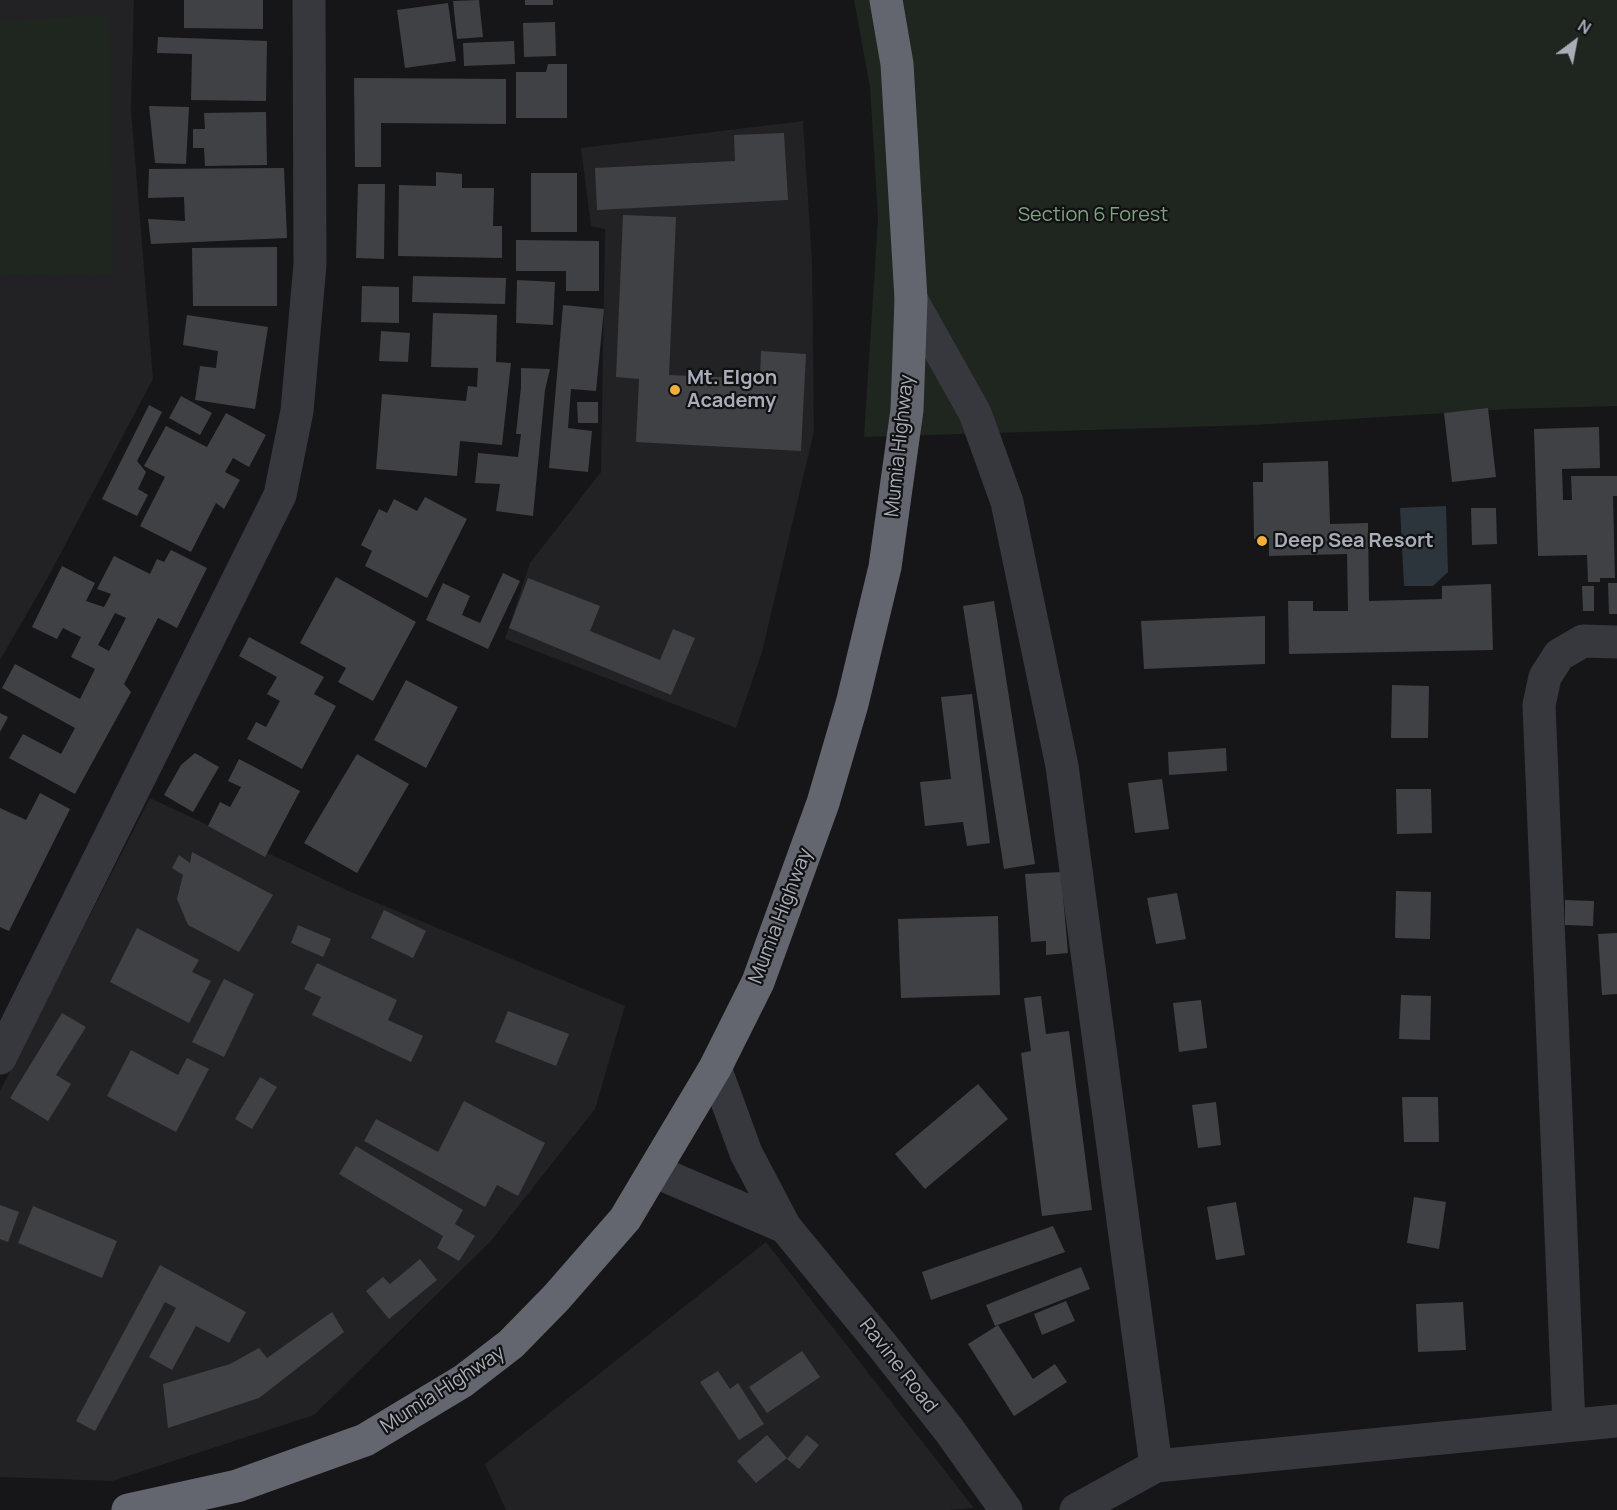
<!DOCTYPE html>
<style>
body{margin:0}
#map{position:relative;width:1617px;height:1510px;overflow:hidden;background:#161618;font-family:Manrope,sans-serif}
canvas{display:block}
.north{position:absolute;left:1545px;top:12px;width:60px;height:60px;-webkit-text-stroke:4px #111113;paint-order:stroke;rotate:32deg;font-size:16px;font-weight:700;line-height:24px;text-align:center;color:#a8adb8}
.north::after{content:'';display:block;margin:auto;width:21px;height:27px;background:#a8adb8;clip-path:polygon(50% 0,100% 100%,50% 72%,0 100%)}
</style>
<div id="map">
<canvas width="1617" height="1510"></canvas>
<div class="north">N</div>
</div>
<script>
const g = document.querySelector('canvas').getContext('2d');
g.lineJoin = 'round';
function fill(path, color) {
  g.fillStyle = color;
  g.fill(path, 'evenodd');
}
function stroke(path, color, width, dash) {
  g.strokeStyle = color;
  g.lineWidth = width;
  g.lineCap = dash ? 'butt' : 'round';
  g.setLineDash(dash || []);
  g.stroke(path);
}
function label(font, color, halo, rows, align = 'center') {
  g.font = font + ' Manrope,sans-serif';
  g.lineWidth = 4.5;
  g.setLineDash([]);
  g.textBaseline = 'middle';
  g.strokeStyle = halo;
  g.fillStyle = color;
  for (const [text, x, y, turn = 0] of rows) {
    g.save();
    g.translate(x, y);
    g.rotate((+turn || 0) * Math.PI / 180);
    g.textAlign = isNaN(turn) ? turn : align;
    if (halo) g.strokeText(text, 0, 0);
    g.fillText(text, 0, 0);
    g.restore();
  }
}
fill(new Path2D(`
 M0 0H134L131 109 153 379 47 579 0 660Z
 M803 121 812 262 814 431 762 652 736 728 505 639 530 563 601 472 605 229 591 226 581 148Z
 M150 798 351 892 625 1006 595 1109 490 1242 314 1415 112 1481 0 1477V1091Z
 M766 1242 974 1508 948 1510H506L485 1464Z`), '#222225');
fill(new Path2D(`
 M854 0H1617V406L1510 409 1254 425 864 437 878 218 870 87Z
 M109 15 114 274 0 275V20Z`), '#1e261f');
fill(new Path2D(`
 M1446 506 1448 572 1433 586H1404L1400 508Z`), '#2c353c');
fill(new Path2D(`
 M184 0H263V29L184 28Z
 M479 0 483 37 457 39 453 1Z
 M525 0H553V5H525Z
 M448 3 456 61 405 68 397 10Z
 M555 22 556 56 524 57 523 23Z
 M158 37 267 41 266 101 191 100 192 54 157 53Z
 M514 41 515 64 464 66 463 43Z
 M548 64H567V118H516V72H546Z
 M354 78 506 79V124L381 123V167H355Z
 M149 106 189 107 186 164 155 163Z
 M266 112 267 165 205 166 204 148H193V129H205L204 113Z
 M784 133 788 200 597 210 595 168 735 161 734 135Z
 M284 168 287 238 151 244 148 219 185 221 184 197 148 198 149 169Z
 M436 172 462 174V188H494L493 226H502V258L398 256 399 185 436 186Z
 M531 173H577V232H531Z
 M358 184H385L384 259 356 258Z
 M623 215 676 217 669 375 760 379 761 351 806 354 801 451 636 442 639 379 616 377Z
 M516 240 599 241V291H566V271H516Z
 M277 247V306H193L192 248Z
 M413 276 506 278 505 304 412 302Z
 M517 280 555 282 553 325 516 323Z
 M362 286 399 287V323L361 322Z
 M563 305 604 309 596 391 571 389 568 428 592 431 588 472 549 468Z
 M433 313 497 315 496 362 511 363 502 445 460 441 457 476 376 469 382 394 466 401 468 386 477 387 478 368 431 367Z
 M187 315 268 327 255 409 195 400 200 366 216 368 218 351 183 345Z
 M381 331 410 333 408 362 379 361Z
 M521 368 550 369 545 390 533 516 496 511 500 484 475 483 478 453 518 457 521 434H516L521 387Z
 M181 396 212 413 200 435 169 418Z
 M577 402H598V423H578Z
 M149 405 162 412 137 461 146 472 138 489 148 495 137 516 102 499Z
 M1488 408 1496 477 1452 482 1444 413Z
 M226 413 266 435 249 467 233 458 225 472 240 480 224 509 216 503 191 552 140 526 165 477 144 466 166 426 207 447Z
 M1599 427 1600 468 1562 469 1563 500H1572L1571 476H1617V496H1613L1615 578H1600V582H1588L1587 555 1538 556 1534 429Z
 M1328 461 1330 524 1368 523 1369 601 1442 599V586L1491 584 1493 650 1289 654 1288 601H1313V611H1348L1347 554 1269 556V538L1254 539 1253 482H1263V463Z
 M425 497 467 519 427 598 365 566 372 551 361 545 379 509 387 513 394 499 417 511Z
 M1471 508H1496L1497 544 1472 545Z
 M171 550 207 568 177 628 158 618 124 684 131 692 75 794 9 758 23 734 61 754 75 728 2 688 15 664 80 699 95 669 71 657 81 637 63 628 57 639 32 627 62 566 95 583 86 601 104 607 111 594 97 589 114 556 150 574 157 559 164 562ZM115 613 126 618 109 651 98 645Z
 M503 573 520 581 488 649 426 620 443 583 470 596 462 615 480 623Z
 M336 577 416 622 373 701 338 682 346 668 300 643Z
 M528 578 600 606 590 631 660 660 673 629 695 638 671 695 509 628Z
 M1608 583H1617V614H1609Z
 M1582 586H1594V611H1583Z
 M994 601 1035 864 1004 869 963 606Z
 M1265 616V664L1144 669 1141 621Z
 M249 637 324 677 314 694 336 706 302 769 247 739 256 722 266 727 280 701 267 694 277 677 239 656Z
 M406 680 458 707 426 768 374 740Z
 M1392 685 1429 686 1428 738H1391Z
 M972 694 990 843 967 846 963 822 925 826 920 782 951 779 941 697Z
 M0 713 8 717 0 732Z
 M1226 748 1227 771 1169 775 1168 752Z
 M195 753 219 767 193 812 164 795 181 765Z
 M357 754 409 784 357 873 304 843Z
 M239 759 300 791 265 857 208 826 220 802 230 807 241 787 228 781Z
 M1162 779 1169 829 1135 833 1128 783Z
 M1396 789H1431L1432 833 1397 834Z
 M40 793 70 809 9 931 0 927V808L26 820Z
 M192 852 273 895 239 952 188 925 177 899 183 875 172 868 179 855 190 863Z
 M1061 872 1068 953 1046 955V941L1031 942 1025 874Z
 M1396 891 1431 892 1430 939 1395 938Z
 M1177 893 1186 939 1156 944 1147 898Z
 M1565 900 1594 901 1593 926 1565 925Z
 M384 910 426 931 413 958 371 938Z
 M998 916 1000 995 901 998 898 919Z
 M298 925 331 939 323 957 291 943Z
 M137 928 199 960 192 972 211 981 189 1023 110 982Z
 M1617 933V994L1602 995 1598 934Z
 M317 963 397 1000 388 1020 423 1036 411 1062 312 1015 321 997 304 989Z
 M224 979 254 994 224 1057 192 1042Z
 M1401 995 1431 996 1430 1040 1399 1039Z
 M1041 996 1046 1034 1069 1031 1092 1210 1042 1216 1021 1053 1031 1051 1024 998Z
 M1201 1000 1207 1048 1179 1052 1173 1003Z
 M508 1011 569 1034 556 1066 495 1042Z
 M62 1013 86 1027 56 1075 71 1084 48 1121 10 1098Z
 M131 1050 178 1075 187 1058 209 1069 176 1132 107 1096Z
 M260 1077 277 1087 252 1129 235 1119Z
 M978 1084 1008 1119 925 1189 895 1154Z
 M1402 1097H1438L1439 1142H1404Z
 M464 1101 545 1143 518 1196 497 1185 485 1207 364 1141 376 1119 438 1152Z
 M1216 1102 1221 1145 1198 1148 1192 1105Z
 M356 1146 463 1210 455 1224 475 1236 459 1261 437 1248 443 1236 339 1174Z
 M1414 1197 1446 1202 1439 1249 1407 1243Z
 M1236 1202 1245 1255 1216 1260 1207 1207Z
 M0 1205 19 1212 8 1242 0 1239Z
 M33 1206 117 1241 102 1278 18 1243Z
 M1053 1226 1065 1252 931 1300 922 1272Z
 M420 1259 437 1280 389 1319 366 1291 383 1277 390 1284Z
 M160 1265 246 1312 229 1343 196 1326 172 1370 149 1357 176 1308 165 1302 95 1431 76 1421Z
 M1081 1267 1090 1289 995 1326 986 1305Z
 M1066 1301 1075 1321 1042 1335 1034 1314Z
 M1463 1302 1466 1350 1418 1352 1416 1304Z
 M332 1312 344 1332 259 1398 168 1428 163 1384 230 1364 259 1348 267 1358Z
 M998 1325 1033 1379 1055 1364 1067 1382 1014 1416 968 1344Z
 M802 1351 820 1377 767 1413 749 1387Z
 M718 1371 730 1389 738 1383 764 1424 739 1440 700 1382Z
 M767 1435 787 1458 756 1483 737 1461Z
 M807 1435 819 1445 799 1469 787 1459Z`), '#404145');
stroke(new Path2D(`
 M911 299 975 413 1007 502 1062 766 1156 1466
 M0 1058 280 495 297 411 310 264 309 0
 M715 1068 746 1153 785 1227 882 1345 949 1430 1006 1510
 M654 1171 785 1227
 M1569 1425 1539 705 1545 677 1559 655 1583 641 1617 642
 M1076 1510 1156 1466 1617 1421`), '#37383d', 33);
stroke(new Path2D(`
 M128 1510 237 1486 365 1440 463 1381 511 1344 556 1298 625 1219 715 1068 758 982 823 803 852 704 885 567 907 410 911 299 897 64 886 0`), '#63666e', 33);
for (const [x, y, r, color] of [
 [675,390,6,"#f2b134"],
 [1262,541,6,"#f2b134"]
]) {
  const dot = new Path2D();
  dot.arc(x, y, r, 0, 2 * Math.PI);
  g.fillStyle = color;
  g.fill(dot);
  stroke(dot, '#111113', 2);
}
label('20px', '#7fa381', '#111113', [
 ["Section 6 Forest",1093,215]
]);
label('bold 20px', '#a8adb8', '#111113', [
 ["Mt. Elgon",687,378],
 ["Academy",687,401],
 ["Deep Sea Resort",1274,541]
], 'left');
label('20px', '#a8adb8', '#111113', [
 ["Mumia Highway",900,446,-84],
 ["Mumia Highway",781,916,-69],
 ["Ravine Road",898,1366,52],
 ["Mumia Highway",443,1390,-33]
]);
</script>
